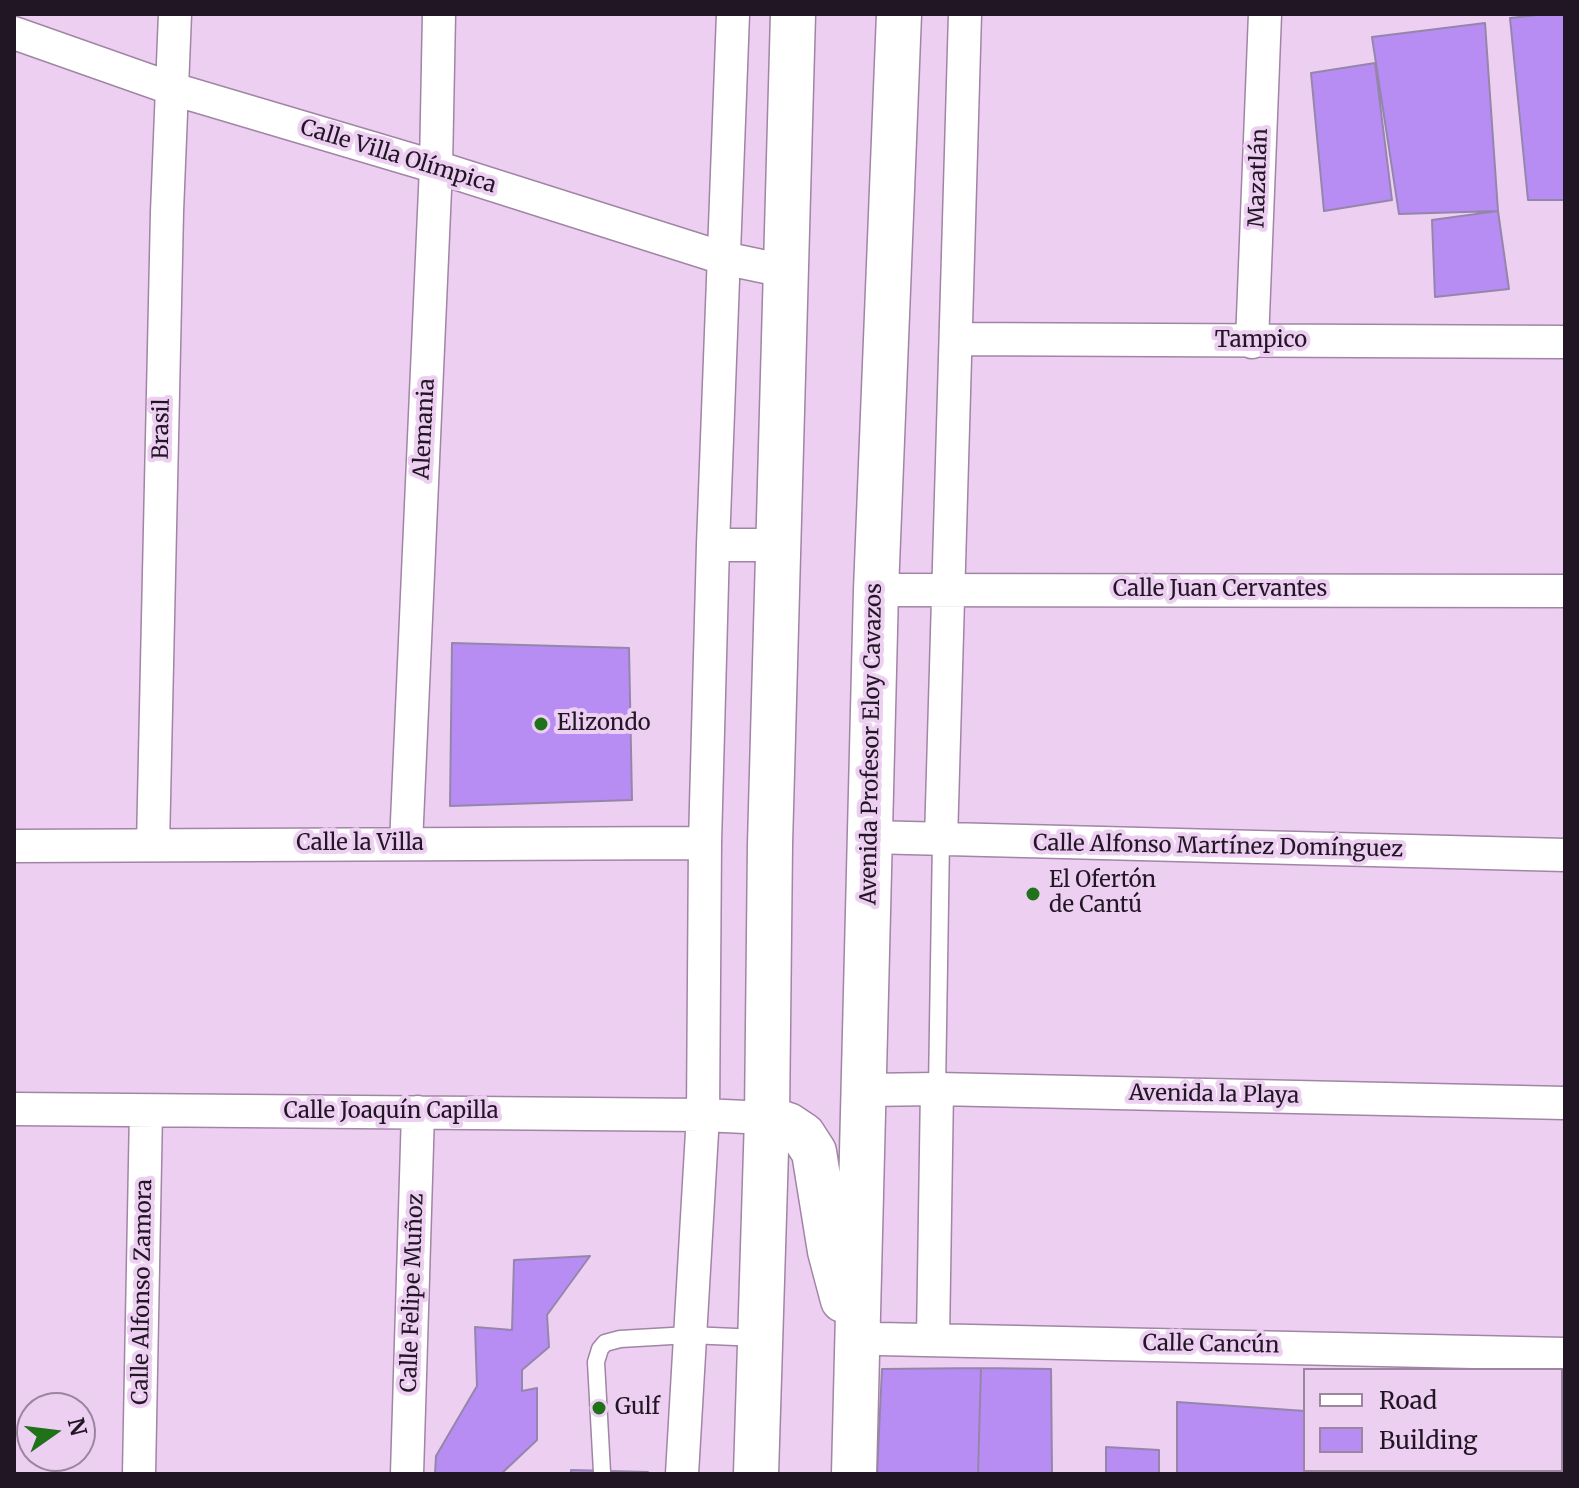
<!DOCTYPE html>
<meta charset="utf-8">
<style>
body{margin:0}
#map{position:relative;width:1579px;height:1488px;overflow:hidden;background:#edcff1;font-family:Merriweather,serif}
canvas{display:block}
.frame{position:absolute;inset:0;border:16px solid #211623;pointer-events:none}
.legend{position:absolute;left:1303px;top:1368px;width:260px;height:104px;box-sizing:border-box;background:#edcff1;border:2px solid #9b859f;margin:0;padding:10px 14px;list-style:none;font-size:24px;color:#211623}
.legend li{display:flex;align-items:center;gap:16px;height:40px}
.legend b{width:40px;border:2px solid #9b859f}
.north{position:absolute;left:16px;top:1392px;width:80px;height:80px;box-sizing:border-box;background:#edcff1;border:2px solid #9b859f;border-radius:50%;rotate:76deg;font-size:22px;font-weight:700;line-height:32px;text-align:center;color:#211623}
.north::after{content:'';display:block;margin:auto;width:28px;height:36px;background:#20721a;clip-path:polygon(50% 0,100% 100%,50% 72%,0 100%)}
</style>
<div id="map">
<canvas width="1579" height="1488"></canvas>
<div class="frame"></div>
<ul class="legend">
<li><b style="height:10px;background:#fff"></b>Road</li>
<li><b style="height:22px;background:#b88df3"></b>Building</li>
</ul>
<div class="north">N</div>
</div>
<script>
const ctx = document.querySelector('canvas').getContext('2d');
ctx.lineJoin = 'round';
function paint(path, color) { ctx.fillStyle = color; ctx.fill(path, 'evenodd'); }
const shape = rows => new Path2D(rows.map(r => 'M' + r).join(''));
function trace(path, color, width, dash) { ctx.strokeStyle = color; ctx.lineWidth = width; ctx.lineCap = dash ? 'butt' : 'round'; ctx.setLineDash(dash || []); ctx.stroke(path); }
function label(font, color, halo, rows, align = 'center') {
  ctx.font = font + ' Merriweather,serif'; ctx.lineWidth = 8; ctx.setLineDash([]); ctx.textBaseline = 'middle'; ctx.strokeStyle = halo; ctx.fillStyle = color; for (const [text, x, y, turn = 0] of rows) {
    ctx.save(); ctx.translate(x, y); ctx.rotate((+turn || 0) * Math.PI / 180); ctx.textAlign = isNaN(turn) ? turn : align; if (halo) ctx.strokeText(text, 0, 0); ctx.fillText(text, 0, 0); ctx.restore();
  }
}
const building = shape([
 [1547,14,1565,14,1565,200,1528,200,1510,18,1547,14],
 [1485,23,1498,211,1399,214,1372,37,1485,23],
 [1375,63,1392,200,1324,211,1311,73,1375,63],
 [1498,211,1509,289,1435,297,1432,220,1498,211],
 [452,643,629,648,632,800,450,806,452,643],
 [590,1256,547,1315,549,1347,522,1370,522,1391,537,1388,537,1440,501,1474,435,1474,436,1456,477,1386,475,1327,512,1330,514,1260,590,1256],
 [981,1368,1051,1369,1052,1474,978,1474,981,1368],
 [981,1368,978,1474,877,1474,882,1369,981,1368],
 [1177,1402,1305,1411,1305,1470,1327,1470,1327,1474,1177,1474,1177,1402],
 [1106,1447,1159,1450,1159,1474,1106,1474,1106,1447],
 [571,1470,648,1472,648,1474,571,1474,571,1470],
 [1327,1470,1387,1470,1387,1474,1327,1474,1327,1470]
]);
paint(building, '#b88df3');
trace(building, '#9486ab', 2);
const service = shape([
 [937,1089,941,840],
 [602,1472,596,1362,600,1349,605,1343,620,1339,689,1335,759,1338]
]);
const minor = shape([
 [14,33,173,89,436,167,723,258,785,271],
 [956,339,1565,342],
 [1252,342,1265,14],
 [713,545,778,545],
 [876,590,1565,591],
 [870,837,1565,855],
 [941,840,965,14],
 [406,844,436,167,439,14],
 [153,845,167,212,175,14],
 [14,846,705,843],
 [863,1090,937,1089,1565,1103],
 [14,1109,703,1115,767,1118],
 [858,1336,879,1339,1565,1354],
 [933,1339,937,1089],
 [139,1474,146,1111],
 [407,1474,418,1112],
 [682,1474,703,1115,705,843,713,545,733,14],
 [1430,1474,1430,1470]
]);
const secondary = shape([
 [767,1118,788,1125,803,1135,814,1152,830,1251,843,1300],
 [756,1474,767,1118,770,844,793,14],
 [854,1474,876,590,899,14]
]);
trace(service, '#a185a5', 19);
trace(minor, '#a185a5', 35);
trace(secondary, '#a185a5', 47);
trace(service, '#fff', 16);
trace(minor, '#fff', 32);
trace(secondary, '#fff', 44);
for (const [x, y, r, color] of [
 [541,724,8,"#20721a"],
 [1033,894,8,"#20721a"],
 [599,1408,8,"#20721a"]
]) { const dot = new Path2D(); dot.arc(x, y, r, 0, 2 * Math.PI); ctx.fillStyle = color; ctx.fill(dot); trace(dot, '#edcff1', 3); }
label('22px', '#211623', '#edcff1', [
 ["Calle Villa Olímpica",398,157,17],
 ["Mazatlán",1259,178,-88],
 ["Tampico",1261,341],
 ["Brasil",162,429,-89],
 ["Alemania",425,429,-87],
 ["Calle Juan Cervantes",1220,590],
 ["Avenida Profesor Eloy Cavazos",872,744,-89],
 ["Calle la Villa",360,844],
 ["Calle Alfonso Martínez Domínguez",1218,847,1],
 ["Avenida la Playa",1214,1095,1],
 ["Calle Joaquín Capilla",391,1112],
 ["Calle Alfonso Zamora",143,1292,-89],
 ["Calle Felipe Muñoz",413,1293,-88],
 ["Calle Cancún",1211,1345,1]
]);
label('22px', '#211623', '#edcff1', [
 ["Elizondo",557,724],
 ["El Ofertón",1049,881],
 ["de Cantú",1049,906],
 ["Gulf",615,1408]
], 'left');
</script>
